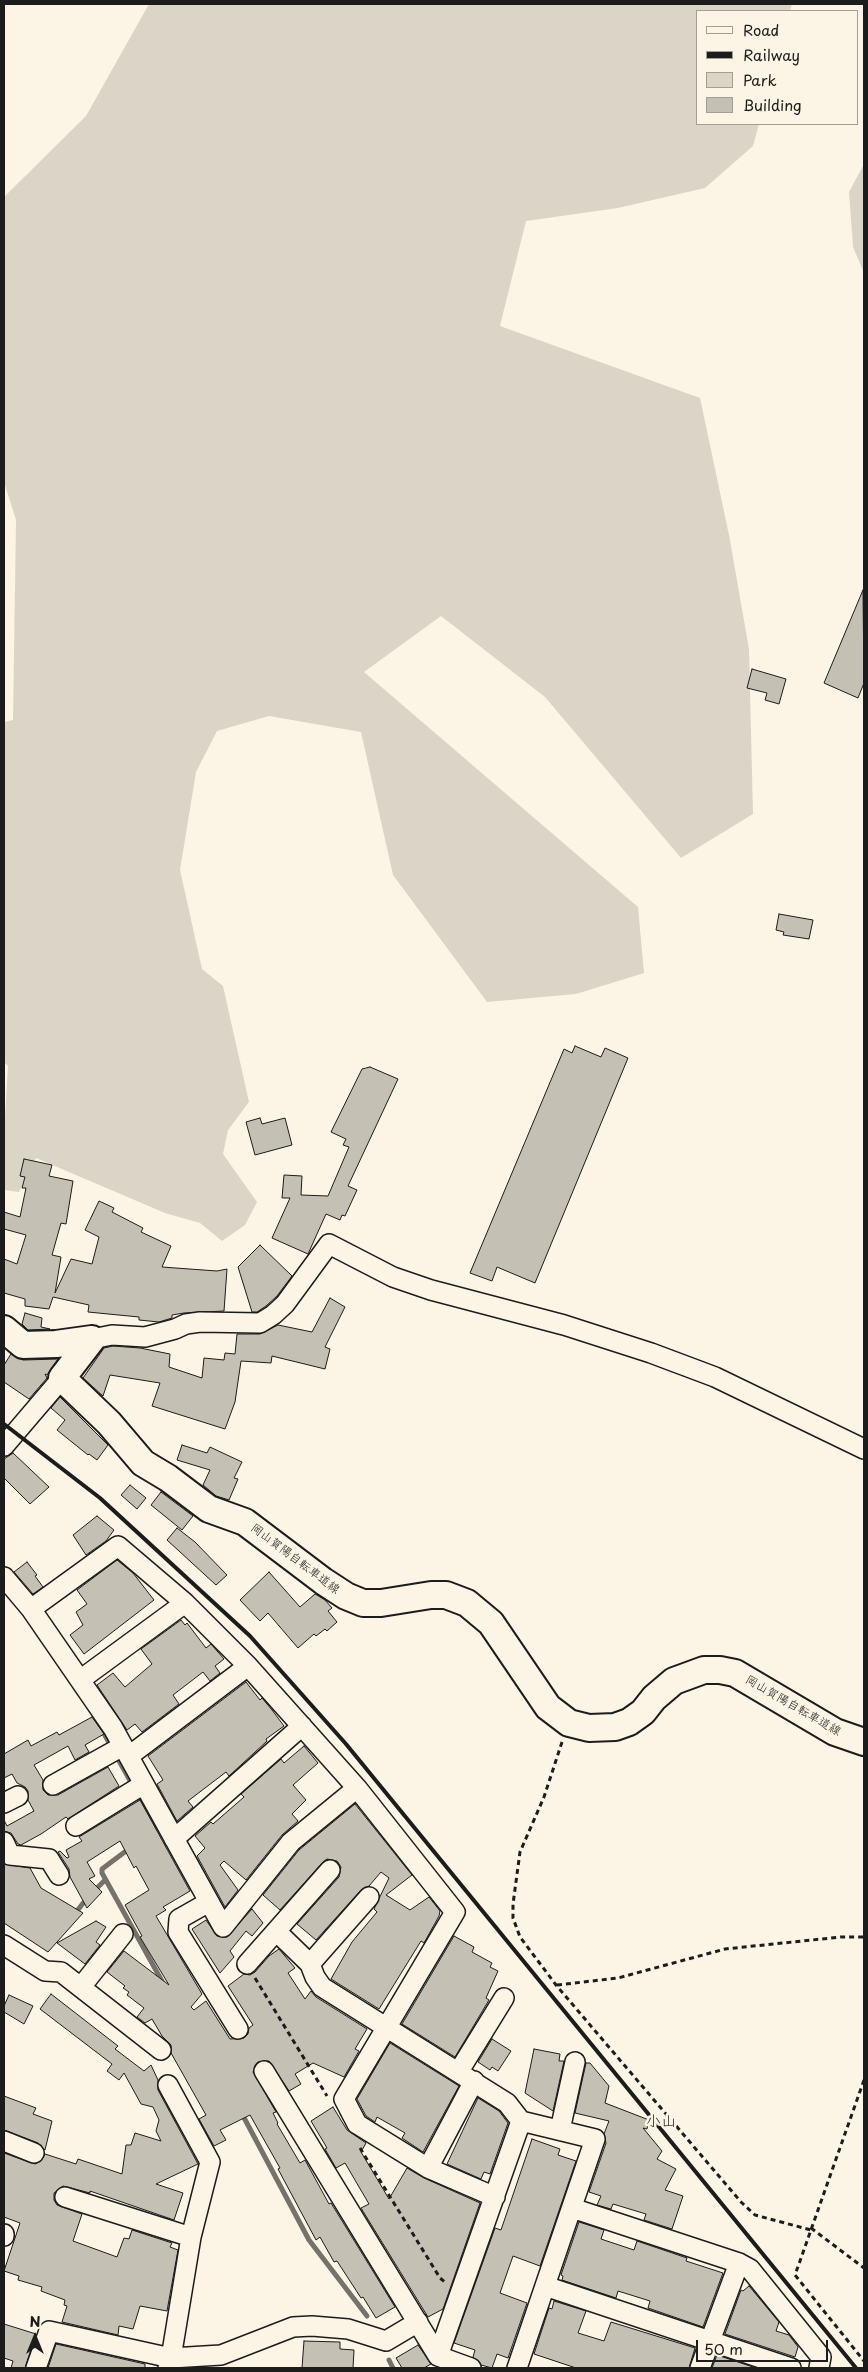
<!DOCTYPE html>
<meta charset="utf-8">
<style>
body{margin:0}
#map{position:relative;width:868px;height:2372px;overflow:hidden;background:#fcf5e5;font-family:"Playpen Sans",sans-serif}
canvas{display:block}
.frame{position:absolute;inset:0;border:5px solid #1c1c1c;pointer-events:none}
.legend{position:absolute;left:696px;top:10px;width:162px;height:115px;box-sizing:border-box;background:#fcf5e5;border:1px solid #a29e95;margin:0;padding:6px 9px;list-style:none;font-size:15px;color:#1c1c1c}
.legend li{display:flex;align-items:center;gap:10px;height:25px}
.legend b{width:25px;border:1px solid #a29e95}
.north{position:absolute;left:10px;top:2312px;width:50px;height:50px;-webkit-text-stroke:4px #fcf5e5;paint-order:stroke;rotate:0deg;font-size:14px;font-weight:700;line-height:20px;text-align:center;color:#1c1c1c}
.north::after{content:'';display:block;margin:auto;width:18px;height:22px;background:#1c1c1c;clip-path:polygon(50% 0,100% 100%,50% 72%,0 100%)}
.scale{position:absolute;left:696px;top:2340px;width:132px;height:22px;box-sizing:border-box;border:2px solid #1c1c1c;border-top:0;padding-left:6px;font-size:15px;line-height:18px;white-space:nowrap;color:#1c1c1c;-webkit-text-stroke:4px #fcf5e5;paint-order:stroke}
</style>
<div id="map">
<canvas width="868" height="2372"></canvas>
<div class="frame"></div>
<ul class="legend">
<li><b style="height:6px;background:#fcf5e5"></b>Road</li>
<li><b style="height:6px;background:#1c1c1c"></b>Railway</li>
<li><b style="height:14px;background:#dbd5c8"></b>Park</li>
<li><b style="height:14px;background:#c4c0b3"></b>Building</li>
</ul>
<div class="north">N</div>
<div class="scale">50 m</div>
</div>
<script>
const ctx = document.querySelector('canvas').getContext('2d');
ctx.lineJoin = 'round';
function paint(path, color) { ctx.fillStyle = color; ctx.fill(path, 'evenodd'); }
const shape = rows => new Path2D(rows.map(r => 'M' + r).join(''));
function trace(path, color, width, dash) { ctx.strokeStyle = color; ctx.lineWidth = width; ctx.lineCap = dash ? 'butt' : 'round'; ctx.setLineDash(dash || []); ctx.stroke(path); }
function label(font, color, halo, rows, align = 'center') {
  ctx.font = font + ' "Playpen Sans","Klee One",sans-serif'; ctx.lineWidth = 5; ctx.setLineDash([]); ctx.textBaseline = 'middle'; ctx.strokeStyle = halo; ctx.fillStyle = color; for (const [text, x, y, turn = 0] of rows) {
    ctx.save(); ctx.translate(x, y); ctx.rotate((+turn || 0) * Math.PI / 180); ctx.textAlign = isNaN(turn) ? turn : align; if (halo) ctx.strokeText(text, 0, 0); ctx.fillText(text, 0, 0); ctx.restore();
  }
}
paint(shape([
 [149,4,792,4,790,11,697,11,697,124,759,124,753,146,705,188,618,208,526,221,500,326,700,398,729,535,749,649,753,814,681,858,545,697,441,616,364,672,638,907,644,973,576,994,487,1002,393,875,361,732,269,716,217,731,196,772,180,870,202,969,223,986,249,1102,228,1130,223,1154,257,1202,245,1225,222,1241,200,1223,165,1213,36,1158,19,1192,4,1190,4,1134,8,1066,4,1062,4,722,13,720,16,520,4,482,4,197,86,116],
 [864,164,864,273,853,247,849,192]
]), '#dbd5c8');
trace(shape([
 [97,1721,133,1786],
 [137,1793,156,1828,150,1832],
 [130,1848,102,1869,102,1873,163,1983],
 [93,1892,105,1880],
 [74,1915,87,1898],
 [241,2112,309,2240,367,2316],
 [389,2360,393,2368]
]), '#75726c', 5);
const building = shape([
 [863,590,864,683,858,698,824,683,863,590],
 [752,669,786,679,779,704,765,700,767,693,747,688,752,669],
 [779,914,813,920,809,939,783,935,784,932,776,930,779,914],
 [575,1046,601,1057,605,1048,628,1058,535,1283,497,1267,492,1281,470,1273,564,1049,572,1053,575,1046],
 [370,1067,398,1079,348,1186,357,1190,345,1216,342,1215,340,1220,326,1214,308,1254,272,1238,290,1198,282,1198,284,1175,302,1176,301,1195,328,1196,349,1147,343,1145,346,1139,331,1132,362,1069,370,1067],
 [260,1118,262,1124,285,1118,292,1145,255,1155,246,1122,260,1118],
 [24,1159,52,1165,49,1176,73,1181,66,1224,61,1223,52,1255,61,1257,55,1293,71,1259,92,1264,99,1237,85,1230,99,1201,114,1208,112,1212,143,1228,141,1232,171,1246,162,1267,217,1271,227,1269,224,1311,184,1313,172,1315,172,1318,159,1322,139,1320,139,1317,88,1312,89,1305,53,1297,49,1309,25,1306,25,1299,4,1293,4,1259,17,1264,26,1235,4,1229,4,1212,20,1217,26,1188,22,1188,25,1177,20,1176,24,1159],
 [260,1245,292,1276,277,1296,266,1306,257,1312,252,1312,238,1267,260,1245],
 [330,1298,345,1307,325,1347,330,1349,325,1369,272,1356,271,1363,241,1361,235,1402,225,1429,152,1406,160,1383,110,1375,103,1396,83,1378,104,1348,113,1346,140,1348,170,1354,169,1367,202,1378,204,1358,224,1360,225,1353,235,1354,237,1334,260,1334,278,1325,312,1332,330,1298],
 [25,1313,42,1318,41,1327,50,1329,28,1330,22,1324,25,1313],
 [11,1354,23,1360,58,1359,47,1375,45,1374,47,1378,29,1399,4,1382,4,1365,11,1354],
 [60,1397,108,1445,97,1460,89,1454,88,1455,57,1430,65,1420,51,1408,60,1397],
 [182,1445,207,1453,210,1447,242,1462,234,1478,238,1479,229,1500,216,1496,203,1485,210,1470,177,1460,182,1445],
 [13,1453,49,1487,30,1504,4,1478,4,1459,13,1453],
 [130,1485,146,1498,137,1509,121,1495,130,1485],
 [161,1492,193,1516,182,1530,151,1505,161,1492],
 [97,1516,114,1530,106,1541,86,1555,73,1535,97,1516],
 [177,1528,195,1542,227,1575,216,1585,167,1540,177,1528],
 [117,1560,133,1573,154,1600,84,1654,70,1635,83,1625,76,1612,87,1604,77,1590,117,1560],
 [27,1562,37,1575,35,1576,43,1587,33,1594,14,1572,27,1562],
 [269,1572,300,1607,315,1594,325,1600,332,1608,328,1611,337,1622,327,1631,325,1629,316,1636,314,1634,298,1648,268,1613,260,1621,240,1600,269,1572],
 [181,1620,185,1625,187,1623,206,1648,211,1644,224,1659,215,1666,220,1673,210,1681,203,1672,173,1695,179,1704,142,1732,135,1724,127,1730,97,1685,113,1673,125,1687,152,1664,141,1649,181,1620],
 [246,1682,260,1700,262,1698,272,1710,284,1726,266,1739,267,1741,229,1776,226,1772,188,1801,193,1807,177,1821,157,1784,163,1780,148,1756,246,1682],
 [92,1717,104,1734,85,1745,89,1752,75,1760,68,1746,34,1765,43,1780,43,1790,48,1795,58,1795,108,1767,119,1786,68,1819,66,1817,41,1834,21,1845,18,1844,11,1833,4,1831,4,1820,7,1826,34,1811,28,1800,28,1791,25,1787,17,1783,12,1774,4,1778,4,1754,28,1740,31,1746,57,1732,59,1735,92,1717],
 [304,1746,318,1763,293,1785,306,1800,292,1814,298,1821,282,1835,246,1880,224,1861,220,1865,238,1890,225,1907,197,1856,205,1848,195,1836,211,1822,213,1824,244,1797,241,1794,281,1759,284,1763,304,1746],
 [140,1800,190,1891,163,1907,166,1910,156,1916,202,1994,191,2007,194,2010,206,2001,230,2039,244,2038,248,2034,249,2028,253,2025,228,1986,244,1974,250,1975,255,1972,269,1956,279,1949,295,1968,288,1973,305,1999,311,1991,316,1997,367,2029,355,2049,359,2051,344,2077,313,2063,295,2074,301,2084,289,2091,269,2061,258,2062,253,2072,276,2112,273,2113,278,2123,277,2124,300,2163,305,2160,329,2204,331,2203,395,2307,376,2318,363,2297,361,2298,337,2261,334,2262,320,2237,316,2240,278,2169,280,2168,250,2115,220,2130,226,2140,214,2146,199,2119,206,2115,171,2053,171,2045,162,2036,152,2019,145,2023,137,2017,144,2008,127,1995,129,1992,123,1988,125,1986,107,1972,124,1951,169,1985,140,1937,142,1936,125,1905,149,1890,136,1866,134,1868,120,1841,87,1862,95,1876,89,1879,102,1892,87,1908,70,1877,69,1869,58,1852,60,1851,67,1858,69,1857,66,1850,82,1841,79,1837,140,1800],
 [355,1804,412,1875,386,1895,410,1910,429,1897,440,1911,439,1916,424,1943,421,1941,379,2009,331,1979,352,1942,377,1912,374,1909,389,1878,381,1872,369,1886,361,1890,316,1940,297,1924,339,1877,341,1867,337,1861,327,1859,322,1863,280,1910,263,1895,299,1850,355,1804],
 [4,1864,30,1868,41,1888,83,1913,48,1952,4,1923,4,1864],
 [252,1909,263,1923,252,1936,246,1931,230,1951,234,1957,220,1973,192,1929,206,1920,217,1936,227,1937,252,1909],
 [96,1921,106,1927,96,1942,100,1945,85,1964,57,1943,96,1921],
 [454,1936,474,1947,472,1952,492,1963,490,1967,498,1971,486,1998,489,2000,455,2057,402,2024,454,1936],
 [51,1994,118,2046,115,2049,144,2071,151,2065,158,2080,158,2090,198,2164,156,2184,183,2193,174,2220,90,2191,90,2193,63,2186,54,2193,54,2200,57,2205,82,2214,73,2241,117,2257,124,2238,129,2239,132,2230,172,2243,170,2247,178,2250,167,2311,140,2306,133,2329,119,2326,118,2335,62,2322,67,2306,64,2305,65,2300,41,2291,42,2287,18,2280,19,2276,4,2271,20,2223,4,2217,4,2153,35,2164,41,2161,45,2154,76,2164,78,2159,122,2174,126,2145,131,2145,135,2133,161,2141,156,2131,159,2120,153,2107,141,2104,124,2073,119,2080,107,2071,112,2064,40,2009,51,1994],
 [9,1995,33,2006,24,2024,4,2012,4,2006,9,1995],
 [492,2039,511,2051,498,2071,492,2067,490,2070,478,2062,492,2039],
 [390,2043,459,2086,423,2152,402,2138,405,2133,377,2117,375,2122,366,2116,357,2099,390,2043],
 [534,2049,560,2054,559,2061,564,2061,553,2111,525,2093,534,2049],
 [586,2063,590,2063,609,2086,605,2103,649,2120,647,2129,643,2128,662,2151,657,2159,676,2169,665,2190,683,2196,672,2229,644,2220,646,2214,613,2204,611,2209,597,2205,601,2196,589,2192,606,2143,604,2134,609,2121,575,2113,586,2063],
 [4,2096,36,2108,33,2114,52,2121,45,2150,38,2143,4,2130,4,2096],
 [478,2098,499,2111,508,2123,490,2174,484,2172,481,2179,447,2164,478,2098],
 [333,2107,347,2130,366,2143,361,2152,389,2199,407,2168,424,2178,480,2203,443,2309,428,2317,361,2208,369,2204,345,2163,336,2168,325,2149,327,2148,311,2121,333,2107],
 [532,2139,560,2149,558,2155,576,2161,540,2266,513,2256,500,2293,527,2303,508,2358,497,2354,492,2368,481,2365,473,2357,475,2350,454,2343,495,2228,501,2230,532,2139],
 [579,2222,604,2230,601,2239,634,2250,637,2241,687,2258,686,2261,723,2273,703,2327,648,2308,650,2301,618,2291,616,2298,562,2280,563,2276,561,2275,579,2222],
 [749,2286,779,2322,776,2331,789,2335,798,2347,795,2357,725,2334,741,2290,743,2291,749,2286],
 [554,2301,586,2311,578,2333,604,2341,611,2322,695,2348,689,2368,576,2368,534,2354,549,2308,552,2309,554,2301],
 [4,2324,36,2334,25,2368,11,2368,13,2361,4,2358,4,2324],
 [304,2341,340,2342,340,2349,354,2350,353,2368,302,2368,304,2341],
 [56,2344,145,2364,145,2368,48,2368,56,2344],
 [418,2345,431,2364,424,2368,402,2368,396,2358,418,2345],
 [717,2355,756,2368,712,2368,717,2355]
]);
paint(building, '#c4c0b3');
trace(building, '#1c1c1c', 1);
const street = shape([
 [92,1339,112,1335,145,1337,175,1329,186,1324,200,1322,260,1323,273,1315,285,1304,329,1244,393,1277,431,1290,564,1325,651,1353,715,1377,864,1449],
 [4,1446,62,1378],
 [4,1577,31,1609,113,1728,223,1927,291,1842,357,1788],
 [31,1609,118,1546,185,1603,248,1666,357,1788,455,1912,344,2099,357,2124,428,2168,495,2197],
 [80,1680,185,1603],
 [129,1756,248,1666],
 [53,1785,123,1746],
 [4,1803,18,1796],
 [76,1826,144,1784],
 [174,1839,302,1726],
 [4,1842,10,1855,49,1859,59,1875],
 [209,1902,179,1919,178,1932,238,2029],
 [277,1932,310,1964,315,1977,322,1987,507,2103,521,2121],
 [4,1945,45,1971,61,1972,161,2050],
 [247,1964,330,1870],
 [310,1964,369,1897],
 [81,1987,123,1934],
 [264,2071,438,2356,521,2121,595,2139,517,2368],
 [459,2071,504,1998],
 [560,2130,575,2062],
 [4,2141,34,2153],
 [428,2168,474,2081],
 [65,2197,191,2237],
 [572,2208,739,2263,750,2269,821,2357,819,2368],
 [4,2234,4,2236],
 [545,2286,791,2368],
 [438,2356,471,2368],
 [36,2368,49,2331,171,2358,191,2237,210,2162,168,2085],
 [168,2368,171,2358,221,2355,293,2327,312,2326,348,2329,386,2341,418,2322],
 [700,2368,739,2263]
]);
const secondary = shape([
 [4,1329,23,1345,56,1344,92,1339],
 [92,1339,62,1378,109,1423,143,1463,168,1478,209,1509,245,1522,323,1581,346,1596,363,1603,381,1603,431,1595,446,1595,467,1603,491,1623,548,1707,569,1723,589,1728,615,1727,629,1722,643,1712,654,1698,674,1681,704,1670,720,1670,735,1673,835,1732,864,1742]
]);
trace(street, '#1c1c1c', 22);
trace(secondary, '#1c1c1c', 30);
trace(shape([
 [562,1742,544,1797,520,1852,513,1904,513,1918,520,1937,556,1985,741,2202,755,2215,811,2230],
 [255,1978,327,2096],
 [557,1985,618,1978,725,1949,841,1937,864,1937],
 [864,2080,795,2275,864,2361],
 [360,2148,440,2278,446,2283],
 [811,2228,864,2268]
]), '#1c1c1c', 3, [5, 4]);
trace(street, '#fcf5e5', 19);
trace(secondary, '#fcf5e5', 26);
trace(shape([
 [4,1424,100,1498,250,1636,346,1744,856,2368]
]), '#1c1c1c', 4);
label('12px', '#1c1c1c', '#fcf5e5', [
 ["岡山賀陽自転車道線",295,1559,37],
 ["岡山賀陽自転車道線",793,1706,30]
]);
label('15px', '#1c1c1c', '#fcf5e5', [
 ["小山",661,2122]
]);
</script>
